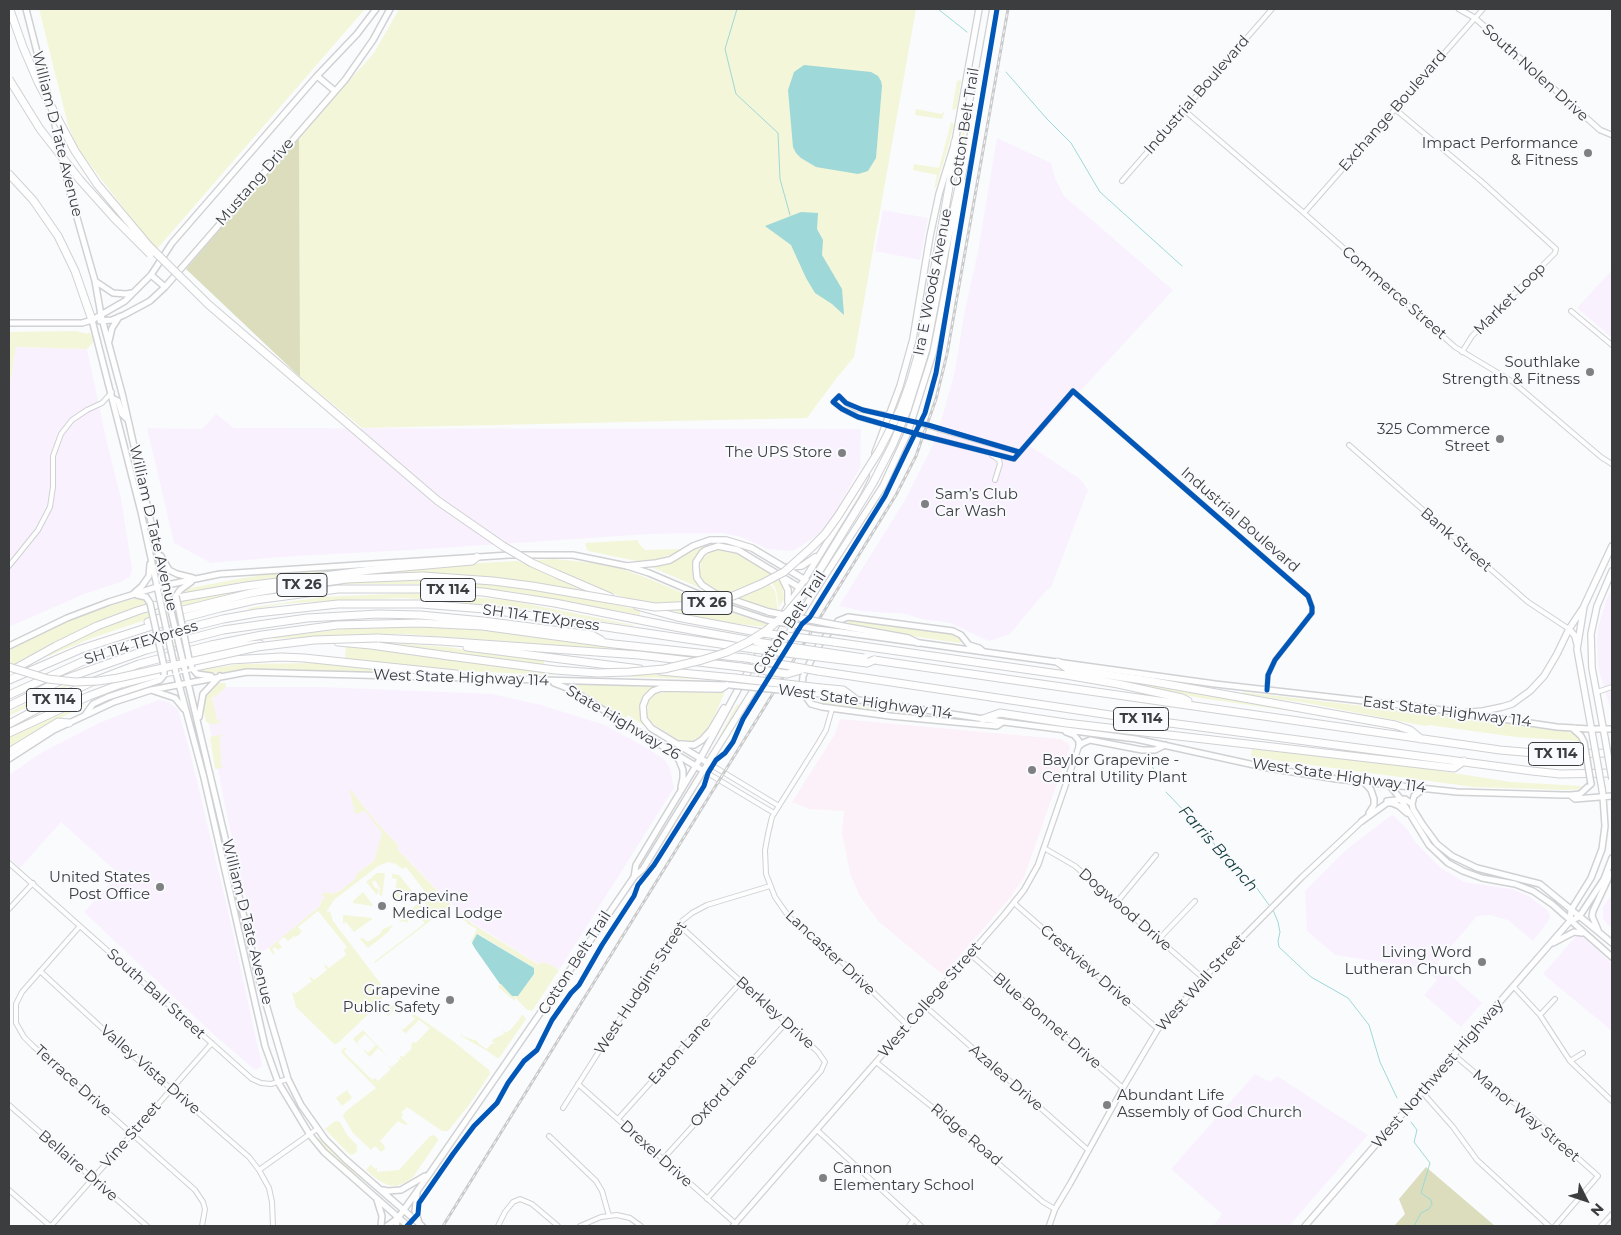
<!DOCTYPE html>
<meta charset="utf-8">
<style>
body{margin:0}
#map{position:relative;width:1621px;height:1235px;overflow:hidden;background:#fafbfd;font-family:Montserrat,sans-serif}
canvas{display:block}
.frame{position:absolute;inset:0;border:10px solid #3c3d3e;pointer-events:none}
.north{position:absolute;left:1561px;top:1175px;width:50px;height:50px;-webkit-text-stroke:4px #f9fafe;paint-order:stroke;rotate:131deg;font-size:14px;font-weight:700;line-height:20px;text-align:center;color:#3c3d3e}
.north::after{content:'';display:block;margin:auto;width:18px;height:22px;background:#3c3d3e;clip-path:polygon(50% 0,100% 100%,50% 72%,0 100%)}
</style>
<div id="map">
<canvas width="1621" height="1235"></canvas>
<div class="frame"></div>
<div class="north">N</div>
</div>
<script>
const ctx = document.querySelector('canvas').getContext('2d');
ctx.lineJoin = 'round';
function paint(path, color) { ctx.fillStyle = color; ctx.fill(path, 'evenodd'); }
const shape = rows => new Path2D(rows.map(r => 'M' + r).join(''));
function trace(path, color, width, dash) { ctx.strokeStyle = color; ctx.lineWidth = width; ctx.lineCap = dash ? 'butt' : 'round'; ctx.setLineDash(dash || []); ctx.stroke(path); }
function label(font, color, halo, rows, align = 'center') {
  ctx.font = font + ' Montserrat,sans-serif'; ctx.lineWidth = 4; ctx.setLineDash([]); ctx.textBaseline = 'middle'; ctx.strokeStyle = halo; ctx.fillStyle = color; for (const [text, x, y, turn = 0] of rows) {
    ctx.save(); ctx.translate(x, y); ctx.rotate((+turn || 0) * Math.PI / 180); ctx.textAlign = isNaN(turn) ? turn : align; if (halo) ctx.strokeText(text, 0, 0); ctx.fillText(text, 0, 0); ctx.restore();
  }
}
paint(shape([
 [997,138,1051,163,1055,178,1064,196,1173,290,1030,446,1080,479,1088,490,1051,587,1044,593,1010,634,989,641,950,623,922,619,906,614,862,611,839,606,904,502,932,447,942,418,955,371,964,315,978,251],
 [883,210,928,218,920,260,875,251],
 [1612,270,1612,338,1577,308],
 [16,347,87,349,107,443,121,498,132,568,130,577,121,582,84,594,9,627,9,391],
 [216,414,234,428,861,429,860,468,833,517,820,533,806,543,792,551,768,549,741,537,722,533,649,534,411,550,295,556,211,563,174,543,147,428,202,429],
 [1612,589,1612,714,1598,667,1597,641,1598,627,1607,598],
 [220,687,322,687,492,694,541,705,605,725,647,748,665,760,670,769,674,788,559,970,551,965,542,962,540,965,466,919,397,849,399,846,375,821,351,790,383,833,374,861,355,875,357,878,340,891,323,896,325,898,321,901,320,906,269,948,263,951,258,950,228,820,206,710],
 [158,700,169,702,178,710,190,752,228,911,262,1066,255,1070,213,1034,84,912,119,874,61,822,20,868,9,858,9,775,41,753,99,723],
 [1393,815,1407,829,1416,843,1441,868,1464,882,1512,889,1529,896,1547,910,1550,916,1549,920,1533,941,1508,920,1490,915,1477,916,1437,963,1482,1003,1461,1027,1424,995,1437,980,1423,968,1335,955,1307,931,1305,891,1346,850,1386,819],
 [1612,894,1612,929,1603,919,1603,907],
 [1577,935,1582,936,1612,964,1612,1031,1543,974],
 [1255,1074,1270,1082,1277,1076,1368,1135,1289,1226,1213,1226,1222,1214,1171,1169]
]), '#f9f2fe');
paint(shape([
 [840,719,1060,739,1068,743,1070,747,1024,877,1010,898,943,975,878,921,859,895,850,873,842,833,844,811,809,809,792,802,835,734]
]), '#fdf1f9');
paint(shape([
 [39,9,365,9,157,249,152,245,78,149,68,125],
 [399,9,916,9,854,357,835,380,807,418,362,428,300,377,299,137,374,53],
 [961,80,957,108,954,110,952,109,957,81],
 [968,103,971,103,954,186,953,185,954,171],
 [916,109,942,114,945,110,942,119,915,115],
 [951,122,954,124,949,144,936,187,934,189,937,175,913,170,914,164,939,168],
 [76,331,87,334,89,332,95,340,87,349,16,347,9,391,9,332],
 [638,540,639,544,645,550,679,549,679,551,661,559,641,562,589,551,587,550,585,543],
 [705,545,695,556,693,561,694,575,698,585,698,587,651,567,652,565,668,562,680,558,690,551],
 [713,550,728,550,734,552,772,575,728,593,725,596,706,584,700,575,701,560],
 [554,559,593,563,619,568,647,578,699,600,652,604,637,601,601,590,536,560],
 [518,561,586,592,506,579,446,573,370,574,371,572,461,564],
 [344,568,344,570,236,583,182,595,185,590,190,588,238,579,288,571],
 [420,579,497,584,582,598,640,610,640,615,514,592,440,584,350,584,283,590,350,582],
 [778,579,785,589,783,590,784,599,779,607,776,589,772,583],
 [281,584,182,608,181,607,181,601,188,599,236,590],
 [770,584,775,591,778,612,753,604,752,602,750,604,736,598],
 [413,593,508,600,633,625,633,626,503,606,405,598,323,601,282,604,249,610,249,608,322,597],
 [132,599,142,599,147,603,85,628,9,668,9,648,76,617],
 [712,605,735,614,767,624,765,627,731,623,690,616,671,610],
 [149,610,151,618,92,638,46,657,45,655,89,634],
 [854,620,950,633,957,636,962,641,959,643,891,633,881,629,848,624,848,621],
 [412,626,491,631,609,647,609,649,404,634,363,634,272,639,276,637,346,629],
 [375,642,447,647,544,661,544,665],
 [346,645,553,673,554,675,439,670,384,664,345,658],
 [319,663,394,670,394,672,266,670,218,673,200,672,200,670,240,664],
 [664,673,698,677,697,679,630,677,632,675],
 [1120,678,1327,716,1200,698,1119,681],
 [220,683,225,683,226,687,216,696,212,698,217,719,214,721,222,719,219,723,211,725,211,723,206,722,204,712,204,701,206,693,213,686],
 [574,684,654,687,654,688,647,694,644,724,643,725,628,715,626,718,573,686],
 [65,685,70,685,9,716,9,712],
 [678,690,704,691,705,693,725,692,709,728,698,738,695,738,694,742,680,741,664,731,649,721,647,715,648,702,655,694],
 [1243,692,1560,729,1575,734,1580,741,1516,737,1429,725,1425,726,1307,703,1243,694],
 [820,700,914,713,914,716,825,704,820,702],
 [84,704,84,705,9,748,9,737],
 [737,704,740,706,720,739,718,739],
 [224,734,220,737,221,766,225,767,215,769,210,737],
 [1252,748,1389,763,1511,782,1581,786,1580,789,1569,790,1474,787,1251,757],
 [351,790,375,821,399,846,397,849,451,905,375,963,374,962,425,923,422,920,427,910,424,897,427,894,406,867,402,869,396,864,388,862,378,866,334,900,327,911,328,913,330,911,333,921,380,983,383,989,382,999,379,1004,338,1043,334,1044,296,1007,292,992,295,994,312,981,309,978,311,977,314,980,327,970,324,966,326,965,329,968,346,955,344,950,347,947,318,911,298,927,300,930,302,930,300,934,296,937,294,936,288,941,284,937,278,942,282,947,278,950,275,947,272,949,275,952,273,955,269,948,320,906,321,901,325,898,321,894,330,892,331,894,340,891,356,878,355,875,374,861,382,833,365,811,355,814,350,791],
 [377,873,385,873,382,897,379,894,380,889,375,880,372,882,375,888,379,889,377,895,366,882],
 [392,874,399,875,415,895,414,896,410,891,394,904,397,879,392,878],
 [363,892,373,905,372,906,353,903,353,901],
 [416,896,422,906,420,915,416,912,407,919,409,923,402,921,398,923,401,920,400,917,401,915,407,913,418,903,415,897],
 [454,910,457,910,471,923,539,965,542,962,551,965,559,970,532,1011,526,1009,515,997,515,1001,498,987,501,983,512,996,518,996,534,974,534,968,480,935,479,934,472,943,471,941,477,929,468,924],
 [343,915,372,918,372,919,354,932,346,922,343,924],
 [393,925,387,933,368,948,360,939,363,938,368,942,380,934,383,929],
 [400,1005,408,1010,406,1012,402,1008,396,1014,393,1011,388,1016,383,1011,388,1006],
 [520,1012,526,1019,499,1058,497,1058,486,1050,461,1036,461,1035,462,1032,462,1036,477,1041,479,1044,487,1049,491,1044,495,1044,492,1042,493,1039,504,1034,503,1030,506,1033,511,1029,513,1030,511,1029,519,1020,520,1020,519,1019,522,1015],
 [414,1014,453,1041,489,1070,490,1074,469,1105,448,1131,442,1131,407,1107,401,1113,405,1116,403,1115,401,1118,408,1124,405,1125,398,1121,380,1141,384,1145,385,1149,381,1152,375,1146,371,1150,353,1133,343,1116,345,1112,376,1088,341,1052,344,1048,347,1048,344,1051,345,1053,372,1080,375,1078,378,1081,391,1069,388,1066,392,1067,399,1061,397,1058,400,1060,401,1058,399,1055,403,1057,412,1048,411,1046,413,1042,416,1043,430,1028,419,1020,406,1033,407,1035,401,1029,404,1029,415,1019,412,1016],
 [363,1030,388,1057,378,1048,370,1057,365,1052,363,1048,368,1053,376,1045,365,1034,357,1042,360,1047,353,1039],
 [347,1090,352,1098,342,1106,336,1098],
 [335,1121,340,1122,347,1135,357,1145,357,1151,354,1154,351,1155,348,1153,325,1129],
 [434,1135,438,1139,437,1142,413,1177,405,1183,396,1186,388,1185,378,1180,366,1170,373,1162,371,1165,375,1169,377,1167,377,1172,399,1170,430,1136],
 [317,1138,319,1138,338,1158,394,1205,335,1158,321,1145]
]), '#f3f6d8');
paint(shape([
 [299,137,300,377,186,269],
 [1426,1167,1495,1226,1394,1226,1405,1214,1399,1199]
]), '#dbddbd');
paint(shape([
 [804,65,871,72,878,76,881,81,882,86,876,158,868,171,858,174,816,167,801,158,796,153,793,147,788,90,794,72],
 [801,212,818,213,817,229,823,240,822,255,842,289,844,315,832,304,815,293,806,278,791,245,765,226],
 [477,934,534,968,534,974,518,996,512,996,501,984,500,984,474,947,472,943]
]), '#9ed8d8');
trace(shape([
 [737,9,725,49,736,94,778,133,780,179,790,215],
 [938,9,967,32],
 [1006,72,1047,119,1071,143,1100,192,1182,266],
 [1148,757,1160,783],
 [1166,792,1211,839,1220,853,1256,887,1269,905],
 [1273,910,1278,922,1280,932,1278,941,1279,947,1311,977,1348,998,1369,1025,1380,1062,1397,1098],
 [1411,1122,1417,1130,1414,1142,1430,1163,1421,1193,1431,1200,1432,1204,1429,1209,1421,1213,1414,1226]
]), '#9ed8d8', 1);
const minor = shape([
 [1395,109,1481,181,1556,249,1555,253,1472,336,1462,352],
 [1184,110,1304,213,1455,347,1513,382,1601,457,1612,464],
 [1122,181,1272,9],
 [1304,213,1483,9],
 [1571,311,1612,345],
 [897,417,857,409,846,403,839,396,833,402,842,409,858,417,924,436,1014,459,1073,391,1308,596,1312,607,1312,613,1275,660,1268,675,1267,690],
 [911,421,1019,452],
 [1349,445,1528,602,1569,629],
 [992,455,999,460,1000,464,995,480],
 [9,566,38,530,50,507,53,487,53,456,61,434,72,420,87,410,102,403,112,392],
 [1597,692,1612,687],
 [832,709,826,730,819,742,772,817,768,834,765,850,766,874,775,897,789,917,841,961,908,1026],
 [708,763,779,806],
 [704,771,774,813],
 [1044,848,1075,866,1203,978],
 [9,863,252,1079,261,1083,271,1084,288,1079],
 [1117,902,1156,855],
 [1014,903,1158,1029],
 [9,909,33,883],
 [679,925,818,1052,825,1062,821,1071,707,1199],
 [80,926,22,992,16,1004,16,1023,24,1037,33,1046,195,1190,203,1202,205,1209,202,1226],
 [1159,939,1195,901],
 [970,954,1123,1088],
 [40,971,115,1040,249,1157,259,1170,269,1188,272,1202,273,1226],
 [1514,987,1540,1015,1570,1061,1612,1101],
 [925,1006,1088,1150],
 [1540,1015,1555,999],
 [1454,1055,1492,1087,1523,1109,1598,1176,1555,1226],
 [1570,1061,1583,1053],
 [876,1062,936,1110,1043,1202,1055,1209],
 [578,1084,736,1224],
 [1422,1092,1453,1127,1477,1160,1549,1226],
 [9,1105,147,1226],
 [563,1108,682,921,692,913,707,905,770,886],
 [618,1119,741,982],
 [817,1130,921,1226],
 [549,1136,596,1181,602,1191,609,1216],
 [663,1159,786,1023],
 [259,1170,317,1129],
 [9,1190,50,1226],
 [51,1226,212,1043],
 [498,1226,505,1212,513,1202,520,1199,532,1204,558,1226],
 [580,1226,601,1217,617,1215,630,1218,641,1226],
 [909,1226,914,1219],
 [1601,1226,1612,1214]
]);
const tertiary = shape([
 [1459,9,1475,18,1600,130,1612,135],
 [733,1226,1004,915,1024,890,1038,865,1079,746],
 [1049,1226,1055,1209,1070,1184,1123,1088,1158,1029,1226,954,1302,877,1362,821]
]);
const secondary = shape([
 [26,9,48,95],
 [317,76,335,91],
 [52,111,70,193,95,281,101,315,123,397,168,598],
 [151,275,165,287],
 [95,281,113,293,126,294,132,293],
 [92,320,141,512,160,600],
 [100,321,112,320,124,315,150,301,165,287,345,80,373,40,390,9],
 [9,323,82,323,92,320,125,301,151,275,172,243,317,76,357,34,376,9],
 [109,341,112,328,119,317],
 [114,399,118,401,122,414,128,420],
 [140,492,144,507,149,510],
 [161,556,169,570,177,574,193,578],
 [133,594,142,586,149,576,150,564],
 [137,595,146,597,150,603],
 [176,596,180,590,191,582],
 [841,632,1215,684,1435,709,1557,727,1589,729,1612,729],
 [9,646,67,618,109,602,157,587,220,574,509,555,573,555,627,566,649,573,731,608,767,620],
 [984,652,979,648,969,645,961,635,953,631,848,617,838,621,819,645,803,676,802,688,804,694,811,704,822,707,890,716,997,726,1003,722],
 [192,668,197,674,211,676],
 [185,670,259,980,288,1079,301,1105,325,1139,345,1159,422,1226],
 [176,673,204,778,265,1046,278,1082,310,1135,324,1152,408,1226],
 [554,683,572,690,624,723,704,771],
 [154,691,175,698,184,709],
 [820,694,1004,722,1136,739,1268,768,1336,779,1457,792,1563,795,1570,795,1575,799,1612,796],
 [85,715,93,704,108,697,160,680,164,675],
 [199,717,203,694,220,676],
 [1572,728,1581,736,1584,742],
 [1066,732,1074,735,1079,741,1079,746,1083,743,1090,740,1142,750,1155,750,1165,745],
 [675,756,679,760,683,770,683,778,681,787],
 [9,759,54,730,114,702,151,690,247,672,727,685],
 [1363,781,1371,790,1374,799,1374,805,1369,813],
 [1389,785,1400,798,1429,845,1448,863,1463,871,1482,878,1515,884,1533,891,1552,904,1612,957],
 [1571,795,1580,794,1591,784],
 [1387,801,1405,799,1412,804],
 [1412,804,1413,809,1423,825,1437,844,1452,856,1477,868,1540,884,1612,943],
 [1412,804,1414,796,1423,789],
 [1362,821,1387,803,1392,803,1399,806,1407,813],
 [634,877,636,865,700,759],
 [1570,921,1571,910,1591,878,1602,849,1605,826,1603,797],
 [1598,930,1592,916,1593,911,1608,879,1609,873],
 [1553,943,1574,932,1582,933],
 [383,1190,388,1191,401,1190,425,1176],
 [417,1193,415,1211,419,1222],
 [377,1200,382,1216,381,1226],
 [387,1226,398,1218],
 [396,1226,398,1218,430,1173,634,877,643,869,708,763],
 [1305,1226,1570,921,1579,917,1604,879,1612,858]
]);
const primary = shape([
 [968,148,993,9],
 [875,453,900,386,913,339,930,236,939,194,955,142,979,9],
 [627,566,656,563,670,560,693,546,710,540,726,540,752,548,807,581],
 [788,567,802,566,815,557],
 [782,578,788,590,788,602],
 [769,612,716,594,702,585,697,578,696,568,696,562,702,553,706,550,718,546,738,550,802,589],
 [782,616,857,494,866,476],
 [842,626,908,638,918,643],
 [1569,629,1575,636,1577,644],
 [727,685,721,689,661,688,653,691,646,698,643,706,644,719,651,728,708,763,817,588,883,486,908,432,933,353,950,266,963,182],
 [1460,713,1483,711,1502,707,1512,704,1530,691,1544,676,1557,654,1569,629,1583,608],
 [1593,738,1577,649,1584,606,1612,546],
 [1605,738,1592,668,1591,634,1597,606,1612,571],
 [680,744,694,745,702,740,711,730,724,708],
 [700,759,742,682,777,624],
 [1602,789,1603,797]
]);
const motorway = shape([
 [9,174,33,200,58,236,75,271,92,320],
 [901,408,911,380,921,345,955,153,955,142],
 [907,410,926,349,944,255,968,146],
 [559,575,610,597],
 [637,606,677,617,762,633],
 [148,622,183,610,251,593,281,588,347,579,423,576],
 [377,638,440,641,639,655,741,667],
 [338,642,371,645,449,656],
 [834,642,1066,675,1118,684,1182,698,1188,701],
 [467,647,640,669],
 [192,654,228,647,260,644],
 [874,660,1500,750,1546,754,1612,753],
 [1058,662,1068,669,1149,681,1395,725,1410,730,1421,739],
 [660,671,735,678],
 [818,671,1117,716,1532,771,1560,774,1612,773],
 [9,672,56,646,97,626,137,611,183,597,246,586,371,570,472,561,477,557],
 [9,680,81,649,152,626,220,608,255,600,338,589,424,589,483,592,555,603,675,627,752,641],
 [821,688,843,690,854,698],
 [9,695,86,660,144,639,223,619,257,613,338,604,421,604,485,609,754,649],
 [9,706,62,680,146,650,223,630,307,618,378,614,420,615,483,621,592,635,601,640],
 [983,719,1000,713,1066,723,1454,768,1464,761],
 [9,724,62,696,92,682,139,664,211,645,262,635,337,625,419,623,482,626,614,644,746,658],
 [9,733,89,696,121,684,159,674,230,660,281,657,304,658,456,674,463,678],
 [9,752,58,722,69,723]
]);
trace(minor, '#d0d1d3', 6);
trace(tertiary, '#d0d1d3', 7);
trace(secondary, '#d0d1d3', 8);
trace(primary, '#d0d1d3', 8);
trace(motorway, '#d0d1d3', 9);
trace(minor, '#fefeff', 4);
trace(tertiary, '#fefeff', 4.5);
trace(secondary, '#fefeff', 5);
trace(primary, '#fefeff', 5.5);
trace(motorway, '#fefeff', 7);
const rail = shape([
 [443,1226,896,495,916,456,936,399,947,354,1008,9]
]);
trace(rail, '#cacaca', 3);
trace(rail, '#f9fafe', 1, [4]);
const secondaryBridge = shape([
 [176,596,189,659,192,668],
 [168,598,185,670],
 [160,600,176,673],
 [150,603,164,666,164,675],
 [767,620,816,629,841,632],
 [730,685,820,694],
 [1584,742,1591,784]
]);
const primaryBridge = shape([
 [769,612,842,626],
 [1593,738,1602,789],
 [1605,738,1612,779]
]);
const motorwayBridge = shape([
 [10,10,23,47,38,82,75,151,97,184,149,246,209,305,438,501,503,546,532,563,559,575],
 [9,79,40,129,80,180,114,218,150,254],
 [423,576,493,581,532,586,655,607,696,605,733,596,761,584,784,572,811,548,825,534,838,516,879,451,901,408],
 [762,633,834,642],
 [757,642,864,658],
 [754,649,867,663,874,660],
 [449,656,555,670,597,673,629,672,664,669,702,660,727,652,748,642,767,630,787,613,810,586,873,483,893,444,907,410],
 [746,658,818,671],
 [9,667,48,679,75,682,98,681,118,678,257,647,314,640,377,638],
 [741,667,787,674,801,670],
 [735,678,821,688]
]);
trace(secondaryBridge, '#d0d1d3', 8, []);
trace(primaryBridge, '#d0d1d3', 8, []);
trace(motorwayBridge, '#d0d1d3', 9, []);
trace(secondaryBridge, '#fefeff', 5);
trace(primaryBridge, '#fefeff', 5.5);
trace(motorwayBridge, '#fefeff', 7);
trace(shape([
 [1019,452,928,425,863,410,846,403,839,396,833,402,842,409,858,417,924,436,1014,459,1073,391,1308,596,1312,607,1312,613,1275,660,1268,675,1267,690],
 [407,1226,418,1214,419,1203,453,1154,474,1126,497,1103,508,1083,524,1061,537,1050,552,1020,571,993,579,985,602,945,634,896,638,885,654,865,704,786,708,773,716,760,725,753,733,742,743,719,802,624,810,617,885,496,905,454,925,413,936,373,997,9]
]), '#0057b8', 5);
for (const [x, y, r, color] of [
 [1588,153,5,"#7e8081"],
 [1590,372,5,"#7e8081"],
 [1500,439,5,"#7e8081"],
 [842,453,5,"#7e8081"],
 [925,504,5,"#7e8081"],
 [1032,770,5,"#7e8081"],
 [160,887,5,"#7e8081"],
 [382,906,5,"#7e8081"],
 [1482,962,5,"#7e8081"],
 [450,1000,5,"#7e8081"],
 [1107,1105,5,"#7e8081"],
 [823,1178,5,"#7e8081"]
]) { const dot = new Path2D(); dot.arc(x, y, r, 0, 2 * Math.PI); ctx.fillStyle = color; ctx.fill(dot); trace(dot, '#f9fafe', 2); }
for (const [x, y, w] of [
 [302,585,50],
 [448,590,55],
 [707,603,50],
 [54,700,55],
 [1141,719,55],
 [1556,754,55]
]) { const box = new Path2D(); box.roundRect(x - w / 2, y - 11.5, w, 23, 4); ctx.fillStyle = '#f9fafe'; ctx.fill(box); trace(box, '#3c3d3e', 1); }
label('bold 14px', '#3c3d3e', null, [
 ["TX 26",302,585],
 ["TX 114",448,590],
 ["TX 26",707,603],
 ["TX 114",54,700],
 ["TX 114",1141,719],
 ["TX 114",1556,754]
]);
label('15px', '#3c3d3e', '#f9fafe', [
 ["South Nolen Drive",1535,73,42],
 ["Industrial Boulevard",1197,95,-49],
 ["Exchange Boulevard",1393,111,-49],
 ["Cotton Belt Trail",965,127,-81],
 ["William D Tate Avenue",57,134,76],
 ["Mustang Drive",255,182,-49],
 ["Ira E Woods Avenue",933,282,-79],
 ["Commerce Street",1394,293,41],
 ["Market Loop",1510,299,-45],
 ["Industrial Boulevard",1240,520,41],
 ["William D Tate Avenue",153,528,77],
 ["Bank Street",1456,540,41],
 ["SH 114 TEXpress",541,618,8],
 ["Cotton Belt Trail",790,623,-57],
 ["SH 114 TEXpress",141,643,-17],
 ["West State Highway 114",461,678,2],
 ["West State Highway 114",865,702,8],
 ["East State Highway 114",1447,712,7],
 ["State Highway 26",623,723,31],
 ["West State Highway 114",1339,776,8],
 ["Dogwood Drive",1125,910,41],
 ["William D Tate Avenue",247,922,76],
 ["Lancaster Drive",830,953,43],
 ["Cotton Belt Trail",575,963,-57],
 ["Crestview Drive",1086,966,41],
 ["West Wall Street",1201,983,-48],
 ["West Hudgins Street",641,988,-57],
 ["South Ball Street",156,994,42],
 ["West College Street",930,1000,-49],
 ["Berkley Drive",775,1013,42],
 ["Blue Bonnet Drive",1047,1021,41],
 ["Eaton Lane",680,1051,-48],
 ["Valley Vista Drive",150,1070,41],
 ["West Northwest Highway",1438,1074,-49],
 ["Azalea Drive",1006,1078,41],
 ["Terrace Drive",73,1081,42],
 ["Oxford Lane",724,1091,-48],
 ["Manor Way Street",1526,1116,40],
 ["Vine Street",131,1135,-49],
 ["Ridge Road",966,1135,40],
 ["Drexel Drive",656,1154,42],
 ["Bellaire Drive",78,1166,41]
]);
label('15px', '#3c3d3e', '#f9fafe', [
 ["Impact Performance",1578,144],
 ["& Fitness",1578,161],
 ["Southlake",1580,363],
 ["Strength & Fitness",1580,380],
 ["325 Commerce",1490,430],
 ["Street",1490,447],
 ["The UPS Store",832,453],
 ["Sam’s Club",935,495,"left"],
 ["Car Wash",935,512,"left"],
 ["Baylor Grapevine -",1042,761,"left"],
 ["Central Utility Plant",1042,778,"left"],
 ["United States",150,878],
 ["Post Office",150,895],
 ["Grapevine",392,897,"left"],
 ["Medical Lodge",392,914,"left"],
 ["Living Word",1472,953],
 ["Lutheran Church",1472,970],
 ["Grapevine",440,991],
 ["Public Safety",440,1008],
 ["Abundant Life",1117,1096,"left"],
 ["Assembly of God Church",1117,1113,"left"],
 ["Cannon",833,1169,"left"],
 ["Elementary School",833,1186,"left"]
], 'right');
label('italic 16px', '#123b3b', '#f9fafe', [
 ["Farris Branch",1218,849,48]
]);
</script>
